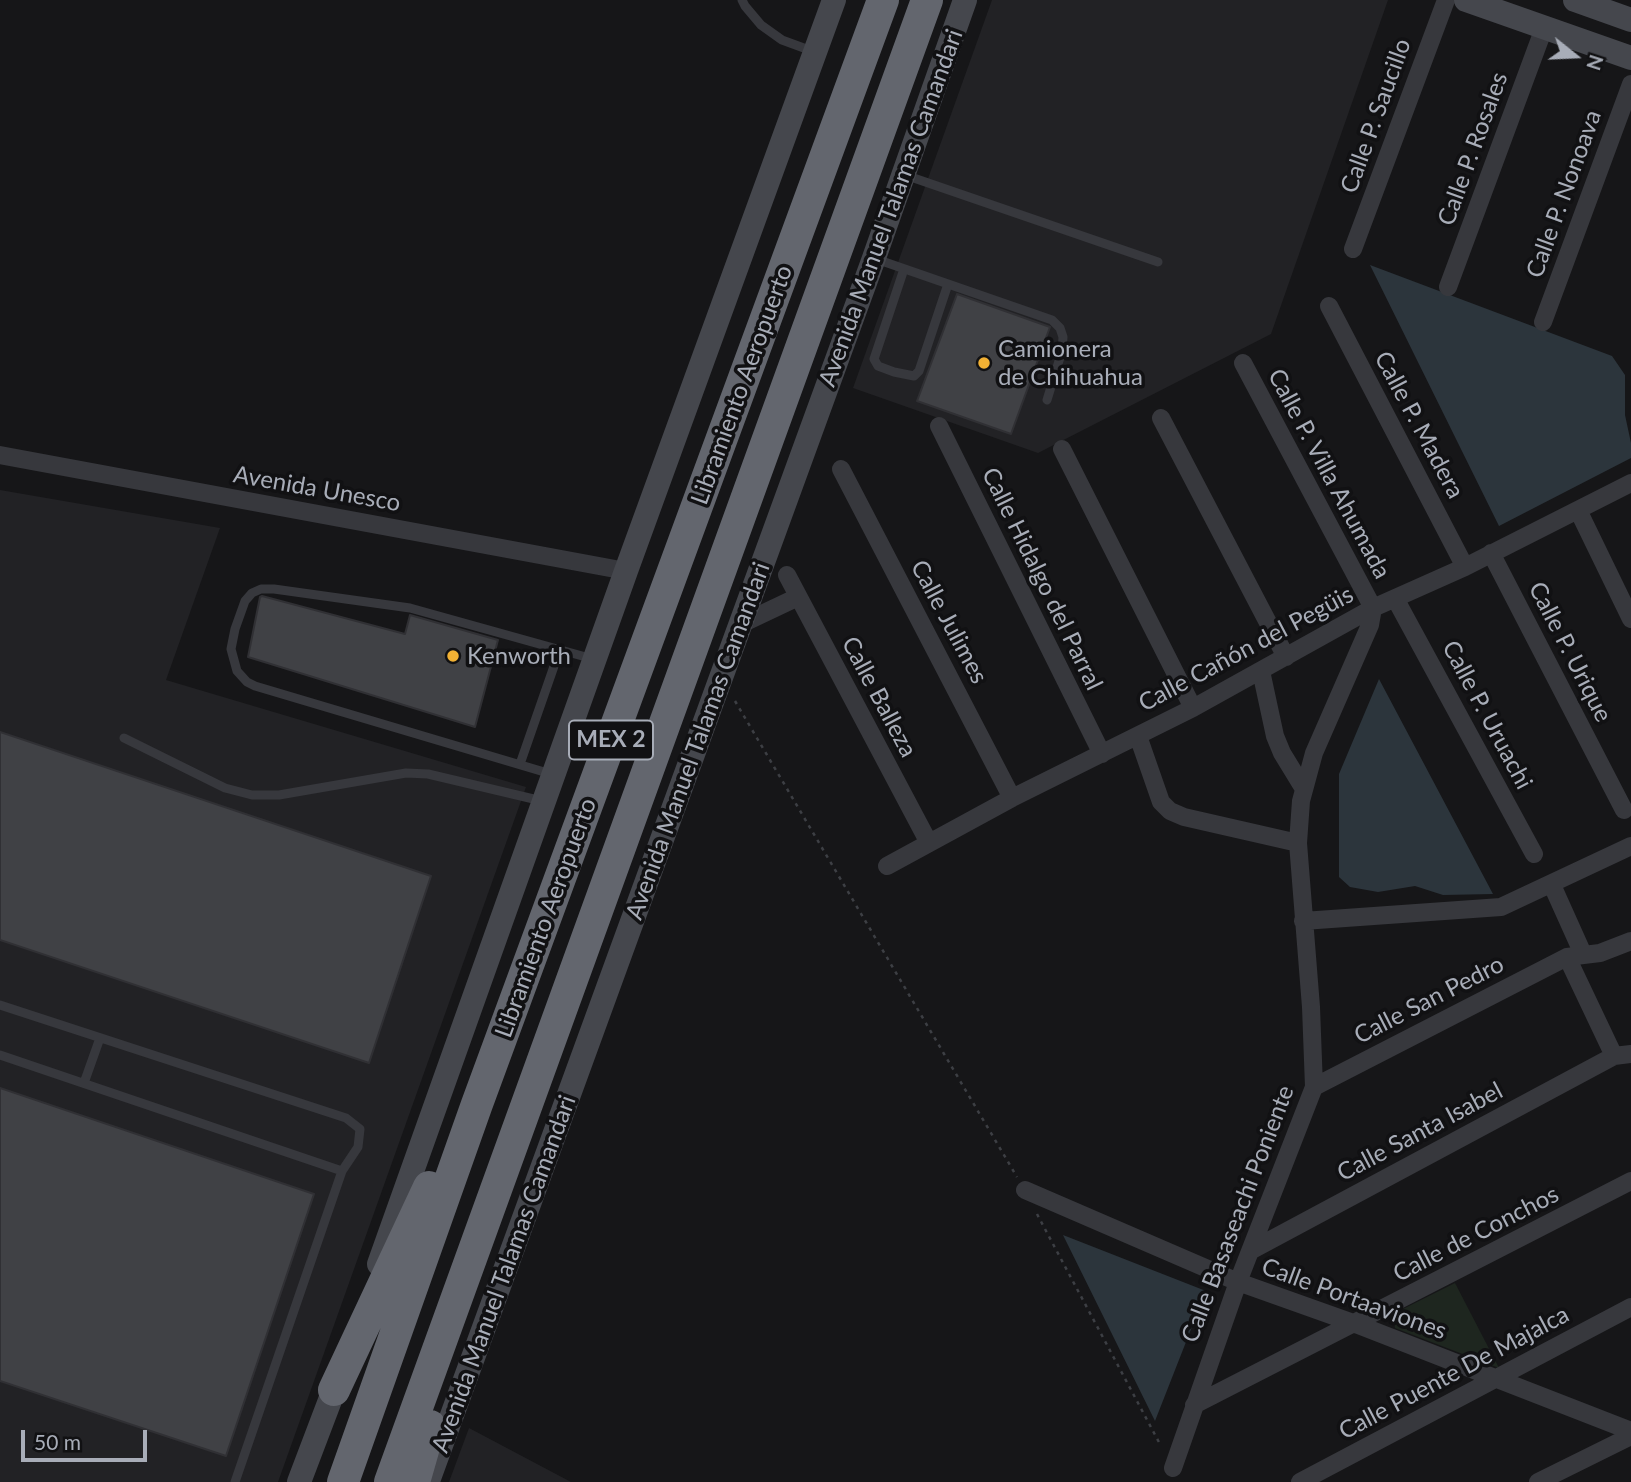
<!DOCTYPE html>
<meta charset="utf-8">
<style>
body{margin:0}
#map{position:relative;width:1631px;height:1482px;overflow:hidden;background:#161618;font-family:Lato,sans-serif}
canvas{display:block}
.north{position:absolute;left:1540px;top:21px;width:70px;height:70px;-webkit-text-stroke:5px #111113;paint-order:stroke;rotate:108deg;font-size:19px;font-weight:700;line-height:28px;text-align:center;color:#a8adb8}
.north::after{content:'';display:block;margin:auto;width:24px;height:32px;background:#a8adb8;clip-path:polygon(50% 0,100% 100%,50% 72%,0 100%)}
.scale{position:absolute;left:21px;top:1430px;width:126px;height:32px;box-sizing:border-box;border:4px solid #a8adb8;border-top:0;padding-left:9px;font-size:21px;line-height:24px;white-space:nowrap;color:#a8adb8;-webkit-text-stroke:5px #111113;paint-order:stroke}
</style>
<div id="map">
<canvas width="1631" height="1482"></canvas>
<div class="north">N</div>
<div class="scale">50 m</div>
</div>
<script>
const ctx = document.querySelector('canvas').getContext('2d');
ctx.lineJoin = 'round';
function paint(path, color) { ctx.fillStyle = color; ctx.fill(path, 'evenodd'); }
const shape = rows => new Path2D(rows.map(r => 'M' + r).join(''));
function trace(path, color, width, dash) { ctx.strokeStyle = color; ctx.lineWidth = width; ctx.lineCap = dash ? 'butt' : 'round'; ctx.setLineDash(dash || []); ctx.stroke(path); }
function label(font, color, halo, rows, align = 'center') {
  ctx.font = font + ' Lato,sans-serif'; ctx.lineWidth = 7; ctx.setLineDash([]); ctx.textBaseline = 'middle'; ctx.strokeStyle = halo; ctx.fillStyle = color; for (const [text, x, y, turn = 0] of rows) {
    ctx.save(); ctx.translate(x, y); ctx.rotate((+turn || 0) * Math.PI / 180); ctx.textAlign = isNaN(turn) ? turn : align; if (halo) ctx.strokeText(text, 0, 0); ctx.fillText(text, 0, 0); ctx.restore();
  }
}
paint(shape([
 [992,0,1388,0,1271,334,1038,453,853,388],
 [0,490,220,528,166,680,526,787,278,1482,0,1482],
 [469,1428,571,1482,449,1482]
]), '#222225');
paint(shape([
 [1455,1283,1499,1368,1395,1328,1393,1314]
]), '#1e261f');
paint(shape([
 [1370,265,1612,356,1625,375,1625,415,1631,443,1631,458,1499,526],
 [1379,679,1493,894,1443,895,1415,886,1378,892,1350,887,1339,877,1339,774],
 [1063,1235,1206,1291,1155,1421]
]), '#2c353c');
const building = shape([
 [957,294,1050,327,1011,434,917,401,957,294],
 [262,596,405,634,410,615,498,640,475,727,248,657,260,597,262,596],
 [0,732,431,876,369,1063,0,940,0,732],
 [0,1088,314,1194,226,1456,0,1381,0,1088]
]);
paint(building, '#404145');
trace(building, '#303034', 2);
trace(shape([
 [735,701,1017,1177],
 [1037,1214,1161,1446]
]), '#3d3f44', 2.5, [3.5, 5]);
trace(shape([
 [742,0,745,6,761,25,782,40,812,51],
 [905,175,1158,262],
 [876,259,1052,320,1060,328,1063,337,1062,351,1047,400],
 [904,269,874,359,878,366,894,372,914,376,919,371,948,284],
 [124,738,225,788,252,795,279,795,406,773,428,774,542,801],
 [520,764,560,649],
 [551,774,255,686,247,682,237,671,231,649,235,629,245,601,252,593,261,589,274,589,410,608,593,659],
 [0,1005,346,1118,360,1129,358,1147,342,1171,235,1482],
 [0,1055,342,1171],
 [84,1083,100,1038]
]), '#37383d', 9);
trace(shape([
 [1353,249,1446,0],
 [1448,287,1544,28],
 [1329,306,1465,567],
 [1543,322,1631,84],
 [1161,418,1286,657],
 [939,426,1102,754],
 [1062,449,1193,708],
 [0,455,626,571],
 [841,469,1012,798],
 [1578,510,1631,619],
 [1491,553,1624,810],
 [787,575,929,843],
 [1396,600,1534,854],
 [741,624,798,597],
 [1261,671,1275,736,1282,753,1304,789],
 [1138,736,1161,802,1170,811,1184,817,1298,843],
 [887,866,1012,798,1193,708,1373,608,1465,567,1631,483],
 [1552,885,1583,954],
 [1303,921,1501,907,1631,846],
 [1567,957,1614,1056],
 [1314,1087,1567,957,1600,953,1631,941],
 [1025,1190,1238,1282,1356,1324,1631,1431],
 [1250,1251,1614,1056,1631,1054],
 [1194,1405,1631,1181],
 [1173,1468,1238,1282,1314,1087,1311,1007,1298,843,1301,801,1314,753,1370,625,1373,608,1243,363],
 [1300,1482,1631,1307],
 [1538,1482,1631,1436]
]), '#37383d', 18);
trace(shape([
 [1466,0,1631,58],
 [1575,0,1631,20],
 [379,1264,626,571,834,0],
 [428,1481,874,258,965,0],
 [299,1482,340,1374]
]), '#45474d', 24);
trace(shape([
 [334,1390,429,1187],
 [343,1482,477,1104,883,0],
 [390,1482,927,0],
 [414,1482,430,1426]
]), '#63666e', 32);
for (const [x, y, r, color] of [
 [984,363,7,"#f2b134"],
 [453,656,7,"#f2b134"]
]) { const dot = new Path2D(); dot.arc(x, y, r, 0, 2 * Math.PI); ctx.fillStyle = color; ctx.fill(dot); trace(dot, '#111113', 2.5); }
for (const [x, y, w] of [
 [611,740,84]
]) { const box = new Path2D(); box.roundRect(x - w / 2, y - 19.5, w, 39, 5); ctx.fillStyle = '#111113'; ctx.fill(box); trace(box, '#a8adb8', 2); }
label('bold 23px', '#a8adb8', null, [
 ["MEX 2",611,740]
]);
label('24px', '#a8adb8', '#111113', [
 ["Calle P. Saucillo",1376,116,-70],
 ["Calle P. Rosales",1473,149,-70],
 ["Calle P. Nonoava",1564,194,-70],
 ["Avenida Manuel Talamas Camandari",891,208,-70],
 ["Libramiento Aeropuerto",742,385,-70],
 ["Calle P. Madera",1419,425,62],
 ["Calle P. Villa Ahumada",1329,474,62],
 ["Avenida Unesco",317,489,10],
 ["Calle Hidalgo del Parral",1042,579,64],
 ["Calle Julimes",949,622,62],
 ["Calle Cañón del Pegüis",1246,649,-28],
 ["Calle P. Urique",1570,652,63],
 ["Calle Balleza",879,697,62],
 ["Calle P. Uruachi",1487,715,62],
 ["Avenida Manuel Talamas Camandari",698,741,-70],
 ["Libramiento Aeropuerto",546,918,-70],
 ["Calle San Pedro",1429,1000,-27],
 ["Calle Santa Isabel",1420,1132,-28],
 ["Calle Basaseachi Poniente",1238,1214,-69],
 ["Calle de Conchos",1476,1234,-27],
 ["Avenida Manuel Talamas Camandari",504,1274,-70],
 ["Calle Portaaviones",1354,1299,20],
 ["Calle Puente De Majalca",1454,1373,-28]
]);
label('24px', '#a8adb8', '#111113', [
 ["Camionera",998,349],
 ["de Chihuahua",998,377],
 ["Kenworth",467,656]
], 'left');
</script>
